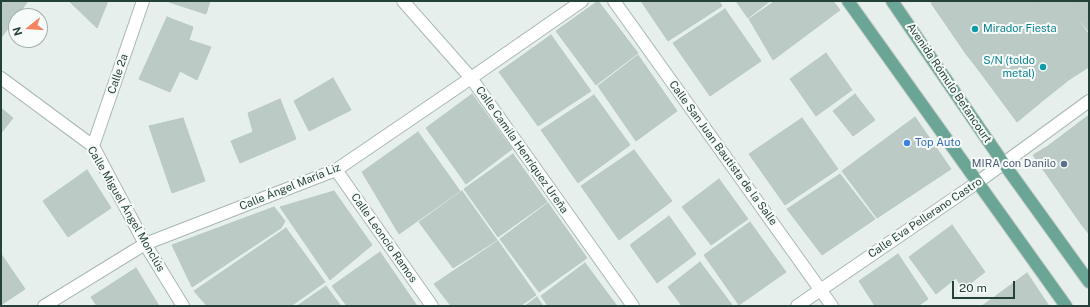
<!DOCTYPE html>
<meta charset="utf-8">
<style>
body{margin:0}
#map{position:relative;width:1090px;height:307px;overflow:hidden;background:#e6efeb;font-family:"Public Sans",sans-serif}
canvas{display:block}
.frame{position:absolute;inset:0;border:2px solid #24423a;pointer-events:none}
.north{position:absolute;left:8px;top:8px;width:40px;height:40px;box-sizing:border-box;background:#f7fbf9;border:1px solid #a3b1ad;border-radius:50%;rotate:253deg;font-size:11px;font-weight:700;line-height:16px;text-align:center;color:#24423a}
.north::after{content:'';display:block;margin:auto;width:14px;height:18px;background:#f4845f;clip-path:polygon(50% 0,100% 100%,50% 72%,0 100%)}
.scale{position:absolute;left:952px;top:281px;width:63px;height:18px;box-sizing:border-box;border:2px solid #24423a;border-top:0;padding-left:5px;font-size:12px;line-height:14px;white-space:nowrap;color:#24423a;-webkit-text-stroke:3px #f7fbf9;paint-order:stroke}
</style>
<div id="map">
<canvas width="1090" height="307"></canvas>
<div class="frame"></div>
<div class="north">N</div>
<div class="scale">20 m</div>
</div>
<script>
const ctx = document.querySelector('canvas').getContext('2d');
ctx.lineJoin = 'round';
function paint(path, color) { ctx.fillStyle = color; ctx.fill(path, 'evenodd'); }
const shape = rows => new Path2D(rows.map(r => 'M' + r).join(''));
function trace(path, color, width, dash) { ctx.strokeStyle = color; ctx.lineWidth = width; ctx.lineCap = dash ? 'butt' : 'round'; ctx.setLineDash(dash || []); ctx.stroke(path); }
function label(font, color, halo, rows, align = 'center') {
  ctx.font = font + ' "Public Sans",sans-serif'; ctx.lineWidth = 4; ctx.setLineDash([]); ctx.textBaseline = 'middle'; ctx.strokeStyle = halo; ctx.fillStyle = color; for (const [text, x, y, turn = 0] of rows) {
    ctx.save(); ctx.translate(x, y); ctx.rotate((+turn || 0) * Math.PI / 180); ctx.textAlign = isNaN(turn) ? turn : align; if (halo) ctx.strokeText(text, 0, 0); ctx.fillText(text, 0, 0); ctx.restore();
  }
}
const building = shape([
 [1,1,28,1,1,38,1,1],
 [69,1,108,1,97,28,69,1],
 [169,1,210,1,206,14,169,2,169,1],
 [598,1,638,53,596,85,556,31,598,1],
 [641,1,719,1,722,6,668,41,641,1],
 [736,1,770,1,748,18,736,1],
 [775,1,833,1,840,10,773,60,749,19,775,1],
 [934,1,1043,1,966,54,931,3,934,1],
 [1043,1,1064,1,1072,11,1051,30,1015,54,1008,46,977,68,966,54,1043,1],
 [1065,1,1083,1,1072,11,1065,1],
 [1083,1,1089,1,1089,32,1072,11,1083,1],
 [725,9,761,61,710,96,673,43,725,9],
 [1072,11,1089,35,1089,67,1070,79,1055,55,1065,47,1051,30,1072,11],
 [167,17,193,27,189,40,211,47,197,80,180,71,170,92,139,79,167,17],
 [1051,30,1065,47,1055,55,1070,79,1046,98,1015,54,1051,30],
 [551,35,591,91,538,126,499,72,551,35],
 [1008,46,1046,98,1017,122,977,68,1008,46],
 [826,53,852,90,816,116,790,79,826,53],
 [638,55,677,111,636,141,598,86,638,55],
 [333,78,351,110,309,131,294,101,333,78],
 [472,94,512,149,466,184,426,128,472,94],
 [855,94,875,120,853,136,833,111,855,94],
 [594,95,630,145,578,183,541,130,594,95],
 [280,99,296,139,240,163,231,141,253,132,248,113,280,99],
 [1,108,13,118,1,133,1,108],
 [1089,115,1089,218,1081,224,1033,155,1048,146,1089,115],
 [915,117,951,169,877,218,842,171,915,117],
 [183,118,205,181,172,193,149,126,183,118],
 [802,118,838,169,785,205,749,154,802,118],
 [418,132,460,191,399,234,362,172,418,132],
 [634,150,672,201,619,240,581,186,634,150],
 [513,154,547,202,498,237,464,189,513,154],
 [87,170,111,208,68,237,43,201,87,170],
 [840,174,875,219,822,255,787,209,840,174],
 [719,179,748,219,711,245,682,207,719,179],
 [334,191,372,245,330,280,280,207,334,191],
 [462,191,497,240,453,268,419,222,462,191],
 [548,203,587,258,539,292,500,239,548,203],
 [274,207,285,221,281,228,192,287,172,245,274,207],
 [669,216,696,254,657,283,630,245,669,216],
 [1089,218,1089,234,1081,224,1089,218],
 [750,222,786,272,739,305,704,255,750,222],
 [952,225,985,272,963,289,956,278,936,294,909,257,952,225],
 [286,228,325,282,291,306,207,306,194,291,286,228],
 [498,241,536,295,520,306,451,306,434,284,498,241],
 [380,252,417,306,347,306,332,286,380,252],
 [1,254,25,289,1,305,1,254],
 [898,254,928,299,918,306,875,306,859,281,898,254],
 [700,262,732,305,731,306,682,306,668,287,700,262],
 [585,263,617,306,548,306,541,296,585,263],
 [136,268,159,306,97,306,91,297,136,268],
 [1027,273,1049,306,982,306,1027,273],
 [326,286,341,306,297,306,326,286],
 [537,297,543,306,525,306,537,297]
]);
paint(building, '#bbcac4');
trace(building, '#b8c9c2', 1);
const minor = shape([
 [403,1,471,78,633,306],
 [614,1,832,306],
 [1,78,93,146,145,244,183,306],
 [93,146,143,1],
 [336,170,432,306],
 [44,306,145,244,336,170,471,78,582,1],
 [797,306,978,182,1089,101]
]);
const major = shape([
 [848,1,1066,306],
 [892,1,1004,164,1089,282]
]);
trace(minor, '#a8b8b2', 14);
trace(major, '#c2cac8', 14);
trace(minor, '#fff', 12);
trace(major, '#6aa596', 12);
for (const [x, y, r, color] of [
 [975,29,4,"#0f9aa8"],
 [1043,67,4,"#0f9aa8"],
 [907,143,4,"#3f7fe0"],
 [1064,164,4,"#5c6f8a"]
]) { const dot = new Path2D(); dot.arc(x, y, r, 0, 2 * Math.PI); ctx.fillStyle = color; ctx.fill(dot); trace(dot, '#f7fbf9', 1.5); }
label('11px', '#0d838f', '#f7fbf9', [
 ["Mirador Fiesta",983,29],
 ["S/N (toldo",1035,61,"right"],
 ["metal)",1035,74,"right"]
], 'left');
label('11px', '#24423a', '#f7fbf9', [
 ["Calle 2a",118,74,-71],
 ["Avenida Rómulo Betancourt",949,83,56],
 ["Calle Camila Henríquez Ureña",522,150,55],
 ["Calle San Juan Bautista de la Salle",723,153,54],
 ["Calle Ángel María Liz",290,187,-22],
 ["Calle Miguel Ángel Monclús",126,209,60],
 ["Calle Eva Pellerano Castro",925,218,-34],
 ["Calle Leoncio Ramos",384,238,55]
]);
label('11px', '#366cbe', '#f7fbf9', [
 ["Top Auto",915,143]
], 'left');
label('11px', '#4e5e75', '#f7fbf9', [
 ["MIRA con Danilo",1056,164]
], 'right');
</script>
